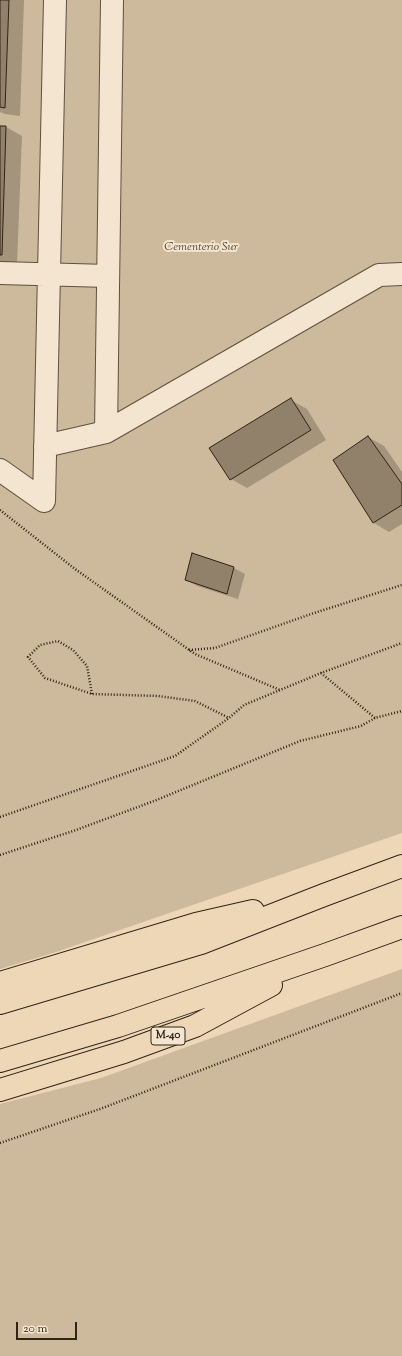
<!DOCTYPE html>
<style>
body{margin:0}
#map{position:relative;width:402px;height:1356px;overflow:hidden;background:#edd7b7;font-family:"Sorts Mill Goudy",serif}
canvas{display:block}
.scale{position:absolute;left:16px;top:1322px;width:61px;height:18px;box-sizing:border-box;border:2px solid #302416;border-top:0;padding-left:5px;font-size:12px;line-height:14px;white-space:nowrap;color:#302416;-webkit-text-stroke:3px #f3e5d0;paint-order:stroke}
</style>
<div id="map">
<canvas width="402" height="1356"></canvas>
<div class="scale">20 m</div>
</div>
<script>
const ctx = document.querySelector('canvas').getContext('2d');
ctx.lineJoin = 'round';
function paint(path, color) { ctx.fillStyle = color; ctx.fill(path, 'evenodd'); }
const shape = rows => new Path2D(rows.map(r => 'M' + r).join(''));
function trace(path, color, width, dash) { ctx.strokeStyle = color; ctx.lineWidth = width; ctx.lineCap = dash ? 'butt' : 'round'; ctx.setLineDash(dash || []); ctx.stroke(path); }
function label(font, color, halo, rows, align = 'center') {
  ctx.font = font + ' "Sorts Mill Goudy",serif'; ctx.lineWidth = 4; ctx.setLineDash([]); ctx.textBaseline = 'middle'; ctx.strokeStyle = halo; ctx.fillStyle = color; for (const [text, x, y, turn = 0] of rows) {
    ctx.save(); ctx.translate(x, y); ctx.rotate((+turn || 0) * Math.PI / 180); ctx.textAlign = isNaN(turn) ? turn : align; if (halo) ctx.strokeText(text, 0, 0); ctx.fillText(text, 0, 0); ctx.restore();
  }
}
paint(shape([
 [0,0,402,0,402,833,53,953,0,969],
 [402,969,402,1356,0,1356,0,1104,101,1078]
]), '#cdb99c');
paint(shape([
 [0,0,24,0,20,116,5,114,0,112],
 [0,127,6,127,22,136,17,264,0,261],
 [291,400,307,409,326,440,247,488,231,479],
 [368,437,384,446,402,472,402,524,389,532,374,523,335,460],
 [192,555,234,568,245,574,238,599,197,586,186,580]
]), '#0003');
const building = shape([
 [0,0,9,0,5,108,0,107,0,0],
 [0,126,6,126,2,255,0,255,0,126],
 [291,398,311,430,230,480,209,448,291,398],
 [368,436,402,484,402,505,373,523,333,460,368,436],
 [192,553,234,567,227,594,185,580,192,553]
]);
paint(building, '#92816a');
trace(building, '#302416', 1);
const minor = shape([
 [0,273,108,276],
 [106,432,112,0],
 [45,446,106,432,379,275,402,274],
 [0,470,44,501,55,0]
]);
const highway = shape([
 [0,983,196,924,253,911],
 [0,1003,201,943,324,895,402,866],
 [0,1061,118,1026,325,955,402,927],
 [0,1090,124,1052,195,1026,271,985]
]);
trace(minor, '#5f513e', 24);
trace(highway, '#302416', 24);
trace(shape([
 [0,510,75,569,195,654,280,690],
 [189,650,215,648,311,614,402,585],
 [321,673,375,718,402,711],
 [92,694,87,666,73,650,58,641,40,645,28,657,45,678,92,694,158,696,195,701,229,718],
 [0,817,175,756,229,718,244,705,321,673,402,643],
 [0,855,76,830,154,801,300,741,361,726,375,718],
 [0,1143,100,1109,402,993]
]), '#302416', 2.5, [1, 2]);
trace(minor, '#f3e5d0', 22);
trace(highway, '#edd7b7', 22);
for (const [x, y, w] of [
 [168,1036,34]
]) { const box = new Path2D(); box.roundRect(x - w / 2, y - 9, w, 18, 3); ctx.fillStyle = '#f3e5d0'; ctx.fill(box); trace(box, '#302416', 1); }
label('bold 11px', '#302416', null, [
 ["M-40",168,1036]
]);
label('italic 12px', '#574938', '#f3e5d0', [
 ["Cementerio Sur",201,248]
]);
</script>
